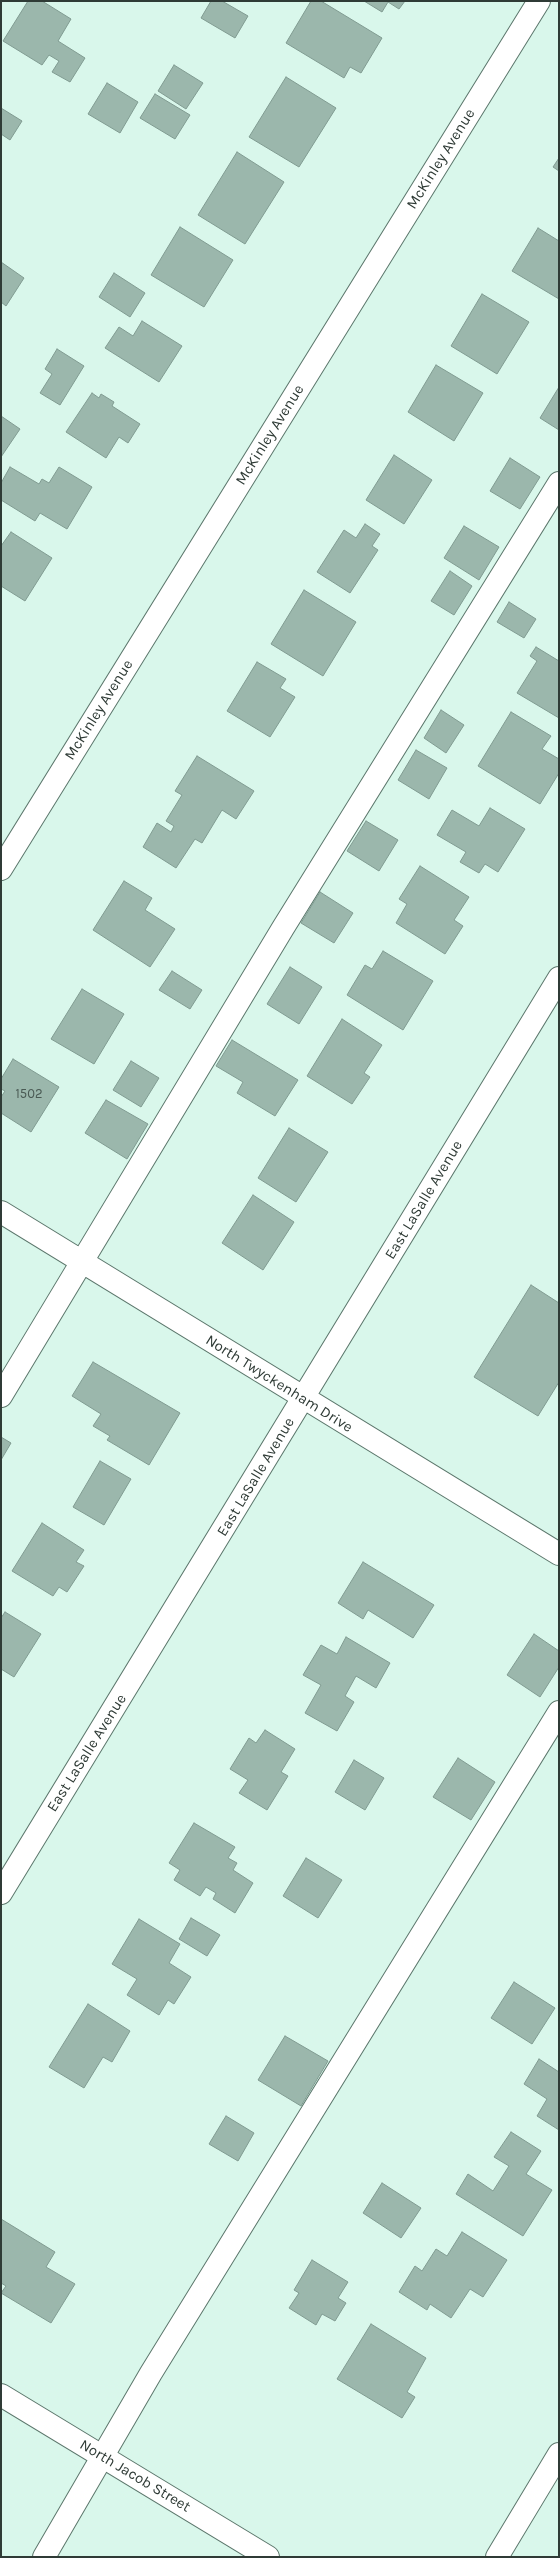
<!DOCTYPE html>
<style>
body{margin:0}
#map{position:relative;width:560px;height:2558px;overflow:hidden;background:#d9f7eb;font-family:Karla,sans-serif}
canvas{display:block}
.frame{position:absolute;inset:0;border:2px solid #2f3b36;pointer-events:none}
</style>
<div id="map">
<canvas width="560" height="2558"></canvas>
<div class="frame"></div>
</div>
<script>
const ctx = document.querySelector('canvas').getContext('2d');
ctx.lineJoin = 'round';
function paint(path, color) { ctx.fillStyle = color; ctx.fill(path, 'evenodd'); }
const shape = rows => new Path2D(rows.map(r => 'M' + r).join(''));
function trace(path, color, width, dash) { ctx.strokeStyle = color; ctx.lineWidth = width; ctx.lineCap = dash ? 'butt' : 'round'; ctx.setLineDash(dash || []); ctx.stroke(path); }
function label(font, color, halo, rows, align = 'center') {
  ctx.font = font + ' Karla,sans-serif'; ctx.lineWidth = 3.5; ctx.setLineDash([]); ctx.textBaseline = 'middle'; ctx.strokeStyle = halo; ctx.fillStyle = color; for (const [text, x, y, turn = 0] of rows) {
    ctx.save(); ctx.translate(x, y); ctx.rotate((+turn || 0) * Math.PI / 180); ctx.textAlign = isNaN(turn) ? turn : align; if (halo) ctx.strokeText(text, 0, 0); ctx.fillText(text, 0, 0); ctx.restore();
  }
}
const building = shape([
 [28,1,42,1,71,19,58,41,85,58,70,82,52,72,59,61,49,55,42,65,3,41,28,1],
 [211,1,222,1,248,16,235,38,201,18,211,1],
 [311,1,321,1,382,38,361,73,350,67,344,78,286,43,311,1],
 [364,1,405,1,399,9,388,2,382,12,364,1],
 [174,65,203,83,186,109,158,91,174,65],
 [286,77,336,108,299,167,249,137,286,77],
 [107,83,138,102,120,133,88,114,107,83],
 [155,94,190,115,175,139,140,118,155,94],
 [1,108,22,121,10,140,1,134,1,108],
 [237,152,284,182,245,244,198,215,237,152],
 [559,158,559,171,553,167,559,158],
 [180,227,233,260,204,307,151,275,180,227],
 [538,228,559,241,559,299,512,271,538,228],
 [1,262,24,278,6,306,1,302,1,262],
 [114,273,145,293,130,317,99,297,114,273],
 [482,294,529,322,497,374,451,346,482,294],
 [142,321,182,346,159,382,105,348,119,327,133,336,142,321],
 [57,349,84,366,60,405,40,393,52,374,45,369,57,349],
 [436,365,483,393,454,441,408,412,436,365],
 [559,387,559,430,540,418,559,387],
 [92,393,99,398,101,394,114,402,112,406,140,424,128,443,119,437,106,458,66,432,92,393],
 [1,416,20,429,1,457,1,416],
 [394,455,432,480,404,524,366,500,394,455],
 [510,458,540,477,520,509,490,491,510,458],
 [10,467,39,484,42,479,49,483,59,467,92,487,67,529,40,513,35,521,1,500,1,483,10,467],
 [365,524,380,534,372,546,378,550,350,593,317,572,344,530,356,538,365,524],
 [464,526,499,547,479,580,444,558,464,526],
 [11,532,52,558,25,601,1,586,1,546,11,532],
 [450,571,472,586,454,615,431,601,450,571],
 [304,590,356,622,323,676,271,644,304,590],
 [509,602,536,619,524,638,497,622,509,602],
 [536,647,559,661,559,718,517,693,537,661,530,656,536,647],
 [257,662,286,679,280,688,295,697,270,737,227,711,257,662],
 [441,710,464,725,446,753,424,738,441,710],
 [511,712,551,736,542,749,559,759,559,773,540,804,478,766,511,712],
 [416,750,447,768,429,799,398,780,416,750],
 [197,756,254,791,236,819,222,810,202,843,195,839,176,868,143,847,157,823,171,832,174,826,166,821,182,795,175,791,197,756],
 [490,808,525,829,498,872,485,864,479,873,460,862,466,852,437,835,452,810,479,826,490,808],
 [366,821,398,840,379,871,347,851,366,821],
 [420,866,469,897,454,920,463,926,445,954,396,923,407,904,399,899,420,866],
 [124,881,152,898,145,910,175,929,150,967,93,930,124,881],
 [320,892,353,913,334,943,301,923,320,892],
 [383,951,433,981,403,1030,347,995,365,965,372,969,383,951],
 [290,967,322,987,299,1024,267,1004,290,967],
 [172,971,202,990,190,1009,159,990,172,971],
 [82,989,124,1014,94,1064,51,1039,82,989],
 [342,1019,382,1045,364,1073,370,1077,352,1104,307,1076,342,1019],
 [232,1040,298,1080,275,1116,237,1093,243,1082,216,1066,232,1040],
 [13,1059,59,1087,31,1132,1,1113,1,1097,5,1091,1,1089,1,1079,13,1059],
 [131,1061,159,1078,141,1107,113,1090,131,1061],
 [106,1100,148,1124,127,1159,85,1133,106,1100],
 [289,1128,328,1152,296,1202,258,1178,289,1128],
 [253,1195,294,1222,263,1270,222,1243,253,1195],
 [531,1285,559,1303,559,1382,538,1416,474,1377,531,1285],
 [93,1362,180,1413,149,1465,107,1440,110,1436,93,1426,101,1414,72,1396,93,1362],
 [1,1437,11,1443,1,1460,1,1437],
 [100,1461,131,1479,104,1525,73,1507,100,1461],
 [42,1523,84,1550,76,1562,84,1566,67,1592,59,1587,53,1596,12,1571,42,1523],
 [363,1562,434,1605,413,1638,368,1610,363,1619,338,1603,363,1562],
 [5,1612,41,1634,14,1677,1,1669,1,1618,5,1612],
 [534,1634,559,1651,559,1667,540,1697,507,1675,534,1634],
 [346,1637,390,1663,376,1688,356,1676,345,1696,354,1702,337,1731,305,1713,321,1685,303,1675,321,1645,337,1654,346,1637],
 [265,1730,295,1749,281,1772,288,1776,267,1810,239,1793,248,1780,230,1769,249,1738,256,1743,265,1730],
 [458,1758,495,1782,471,1820,433,1797,458,1758],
 [354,1760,384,1778,365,1810,335,1792,354,1760],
 [194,1823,235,1847,228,1858,237,1863,233,1870,253,1883,235,1913,213,1899,216,1893,206,1887,200,1896,174,1880,180,1870,169,1863,194,1823],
 [306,1858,342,1880,318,1918,283,1896,306,1858],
 [191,1918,220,1935,207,1956,179,1939,191,1918],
 [139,1919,180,1944,169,1963,191,1977,174,2004,168,2000,159,2015,127,1995,137,1979,112,1964,139,1919],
 [514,1982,555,2008,532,2044,491,2018,514,1982],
 [88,2004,130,2031,112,2062,103,2057,84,2088,49,2067,88,2004],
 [285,2036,328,2061,301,2106,258,2080,285,2036],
 [539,2059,559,2072,559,2130,537,2116,547,2099,524,2084,539,2059],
 [226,2116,254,2133,238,2161,209,2144,226,2116],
 [511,2132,541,2151,526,2174,552,2190,523,2236,456,2194,468,2174,493,2191,509,2166,494,2157,511,2132],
 [382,2183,421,2208,401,2238,363,2213,382,2183],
 [1,2219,55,2252,46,2267,75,2284,51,2323,1,2293,6,2286,1,2283,1,2219],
 [462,2232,507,2260,483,2297,470,2289,451,2318,430,2304,427,2310,399,2292,415,2266,422,2271,436,2249,447,2256,462,2232],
 [312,2260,348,2282,338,2298,346,2303,335,2321,322,2314,316,2325,289,2308,299,2293,294,2290,312,2260],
 [371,2324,426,2358,407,2392,415,2397,402,2418,337,2379,371,2324]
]);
paint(building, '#9bb7ac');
trace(building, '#809b91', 1);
const minor = shape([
 [1,1212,559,1554],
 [1,1396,283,928,559,483],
 [1,1893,559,978],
 [44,2557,151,2373,559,1712],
 [497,2557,559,2454]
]);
const major = shape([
 [1,869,539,1],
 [1,2395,268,2557]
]);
trace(minor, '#5c776c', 24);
trace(major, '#5c776c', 24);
trace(minor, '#fff', 22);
trace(major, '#fff', 22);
label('13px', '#4a5a54', null, [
 ["1502",29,1094]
]);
label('15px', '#2f3b36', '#fff', [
 ["McKinley Avenue",441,159,-58],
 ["McKinley Avenue",270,435,-58],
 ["McKinley Avenue",99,710,-58],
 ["East LaSalle Avenue",424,1200,-59],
 ["North Twyckenham Drive",279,1384,32],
 ["East LaSalle Avenue",256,1477,-59],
 ["East LaSalle Avenue",87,1753,-58],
 ["North Jacob Street",135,2476,31]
]);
</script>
